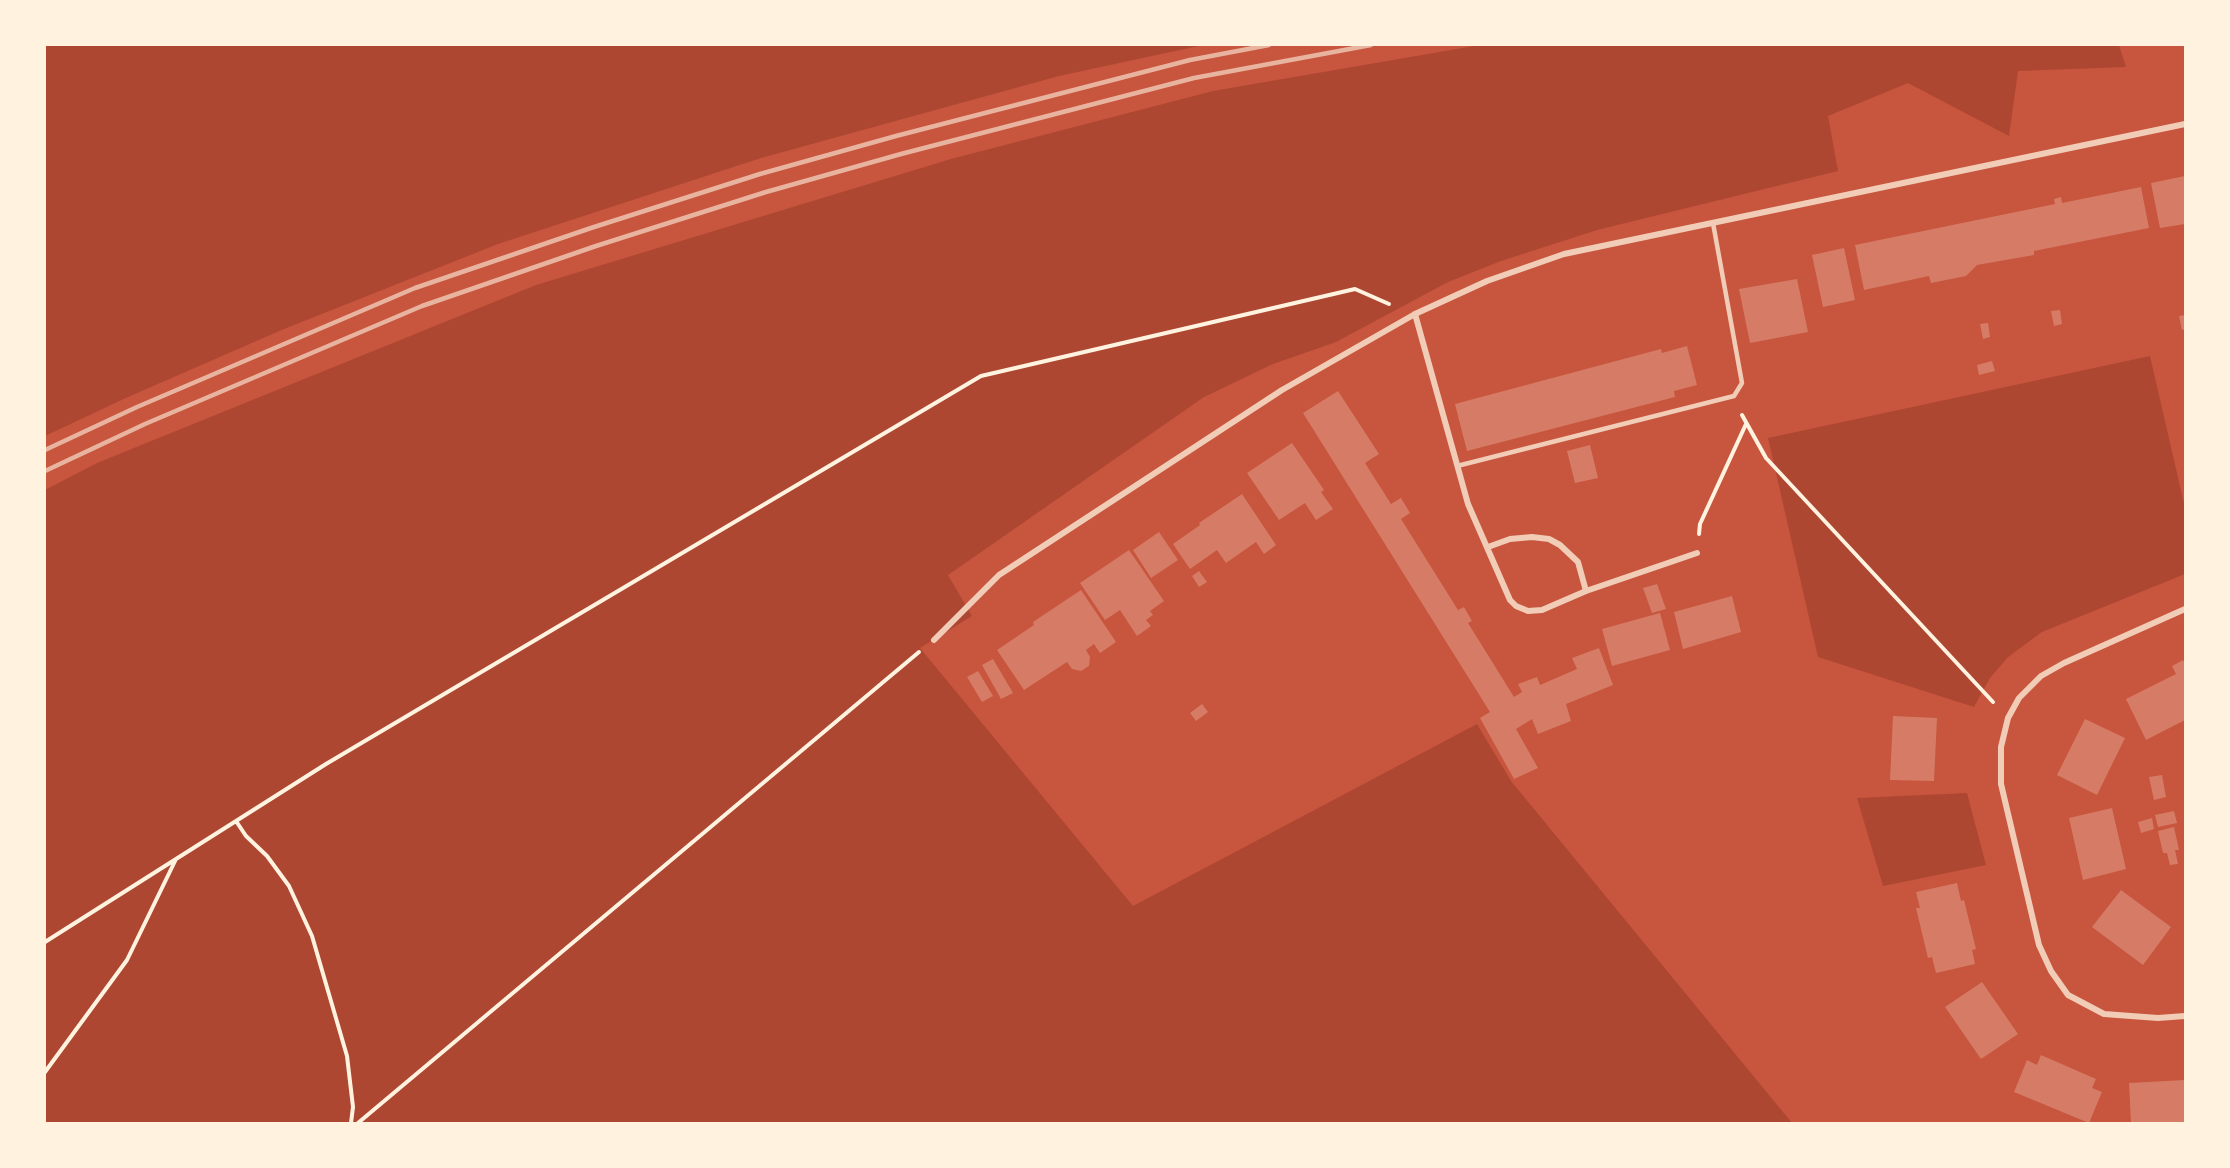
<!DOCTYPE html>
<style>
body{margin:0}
#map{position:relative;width:2230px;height:1168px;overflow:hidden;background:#c8553d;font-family:Roboto,sans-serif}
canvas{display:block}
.frame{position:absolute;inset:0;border:46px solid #fff3e0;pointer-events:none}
</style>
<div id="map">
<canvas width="2230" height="1168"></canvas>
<div class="frame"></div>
</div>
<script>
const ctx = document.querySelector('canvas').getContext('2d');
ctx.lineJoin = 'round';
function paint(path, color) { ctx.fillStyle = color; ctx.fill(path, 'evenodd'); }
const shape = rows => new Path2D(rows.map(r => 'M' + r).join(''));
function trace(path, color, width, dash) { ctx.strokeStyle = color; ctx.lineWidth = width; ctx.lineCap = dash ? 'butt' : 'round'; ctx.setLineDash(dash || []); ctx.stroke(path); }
paint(shape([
 [45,45,1203,45,1059,76,761,158,498,244,284,329,128,397,45,436],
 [1480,45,2119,45,2126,67,2018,71,2009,136,1908,83,1828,116,1838,171,1597,230,1501,261,1448,282,1336,342,1273,364,1204,397,948,575,972,616,920,648,1133,906,1477,724,1511,781,1792,1123,45,1123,45,490,97,463,536,285,951,159,1213,91],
 [2150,356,2185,508,2185,574,2042,632,2008,657,1990,678,1974,707,1818,657,1768,438],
 [1967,793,1986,865,1883,886,1857,798]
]), '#ae4732');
paint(shape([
 [2185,176,2185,224,2160,228,2151,183],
 [2141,187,2149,228,2034,251,2034,255,1977,265,1966,276,1931,283,1929,276,1864,290,1855,245,2055,204,2054,199,2061,197,2062,203],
 [1844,248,1855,300,1823,307,1812,255],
 [1797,279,1808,332,1750,343,1739,289],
 [2060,310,2062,324,2054,326,2051,311],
 [2185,315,2185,329,2182,330,2179,316],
 [1988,323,1990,337,1983,339,1980,324],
 [1687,346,1697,385,1674,391,1675,397,1467,451,1455,404,1661,349,1662,353],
 [1992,361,1995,371,1979,375,1977,365],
 [1338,391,1379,454,1365,463,1391,504,1401,498,1410,513,1401,519,1458,610,1464,607,1472,621,1468,623,1514,697,1522,692,1518,684,1537,677,1540,685,1577,669,1572,658,1599,648,1613,685,1566,704,1571,721,1538,734,1532,719,1516,729,1538,768,1514,779,1480,718,1490,712,1303,413],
 [1292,443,1324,490,1321,492,1333,509,1316,520,1305,503,1279,520,1247,473],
 [1590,445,1598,478,1575,483,1567,451],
 [1242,494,1276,545,1264,554,1256,542,1226,563,1217,550,1190,569,1173,544,1200,525,1199,523],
 [1159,532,1178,560,1151,578,1133,550],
 [1129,550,1164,601,1150,611,1153,615,1146,620,1151,626,1137,636,1120,610,1105,620,1080,583],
 [1199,571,1207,582,1199,587,1192,576],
 [1657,584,1666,609,1652,613,1643,588],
 [1081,590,1116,642,1100,653,1094,644,1086,650,1090,657,1089,666,1081,671,1072,669,1067,662,1024,690,997,650,1034,625,1033,622],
 [1732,596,1741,632,1683,649,1674,612],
 [1660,613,1670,650,1612,666,1602,629],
 [993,659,1013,693,1001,699,982,665],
 [2183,660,2185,664,2185,720,2146,740,2126,699,2176,674,2172,666],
 [978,671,993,696,982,702,967,677],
 [1202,704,1208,712,1196,721,1190,713],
 [1893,716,1937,718,1934,781,1890,780],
 [2085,719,2125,738,2097,795,2057,775],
 [2162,775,2166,797,2154,800,2149,777],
 [2112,808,2126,869,2083,880,2069,818],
 [2174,811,2177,823,2158,827,2155,815],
 [2152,818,2154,829,2141,833,2138,822],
 [2174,827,2179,850,2175,850,2178,864,2170,865,2167,853,2163,853,2158,831],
 [1957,883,1961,901,1964,900,1976,949,1972,950,1975,964,1936,973,1932,957,1928,958,1916,908,1920,908,1916,892],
 [2121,890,2171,927,2143,965,2092,927],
 [1982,982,2018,1034,1981,1059,1945,1007],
 [2041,1055,2096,1079,2092,1088,2102,1092,2089,1123,2014,1092,2027,1060,2037,1065],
 [2185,1080,2185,1123,2131,1123,2129,1083]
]), '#d67c66');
trace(shape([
 [1742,415,1766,458,1993,702],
 [1699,534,1700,524,1746,424],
 [236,821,246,836,267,856,289,886,312,936,347,1056,353,1107,351,1123],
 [45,942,326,764,981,376,1355,289,1389,304],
 [45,1072,127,960,176,859],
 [358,1123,919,652]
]), '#fff3e0', 4);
trace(shape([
 [1457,466,1734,396,1742,383,1713,223]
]), '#f1ccb7', 4.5);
trace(shape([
 [1415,314,1468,504,1510,600,1516,606,1528,611,1542,610,1586,591,1697,553],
 [1488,547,1510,539,1532,537,1549,539,1560,545,1578,562,1586,591],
 [2185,609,2064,663,2041,676,2019,698,2008,718,2001,747,2001,784,2039,945,2051,971,2068,995,2104,1014,2158,1018,2185,1016],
 [934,640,999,575,1282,390,1415,314,1487,281,1564,254,2185,124]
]), '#f1ccb7', 6);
trace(shape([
 [45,450,137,407,415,288,591,228,760,174,896,136,1190,60,1269,45],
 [45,471,145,424,422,306,596,246,766,192,901,154,1194,78,1371,45]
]), '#e9b49f', 4.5);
</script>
